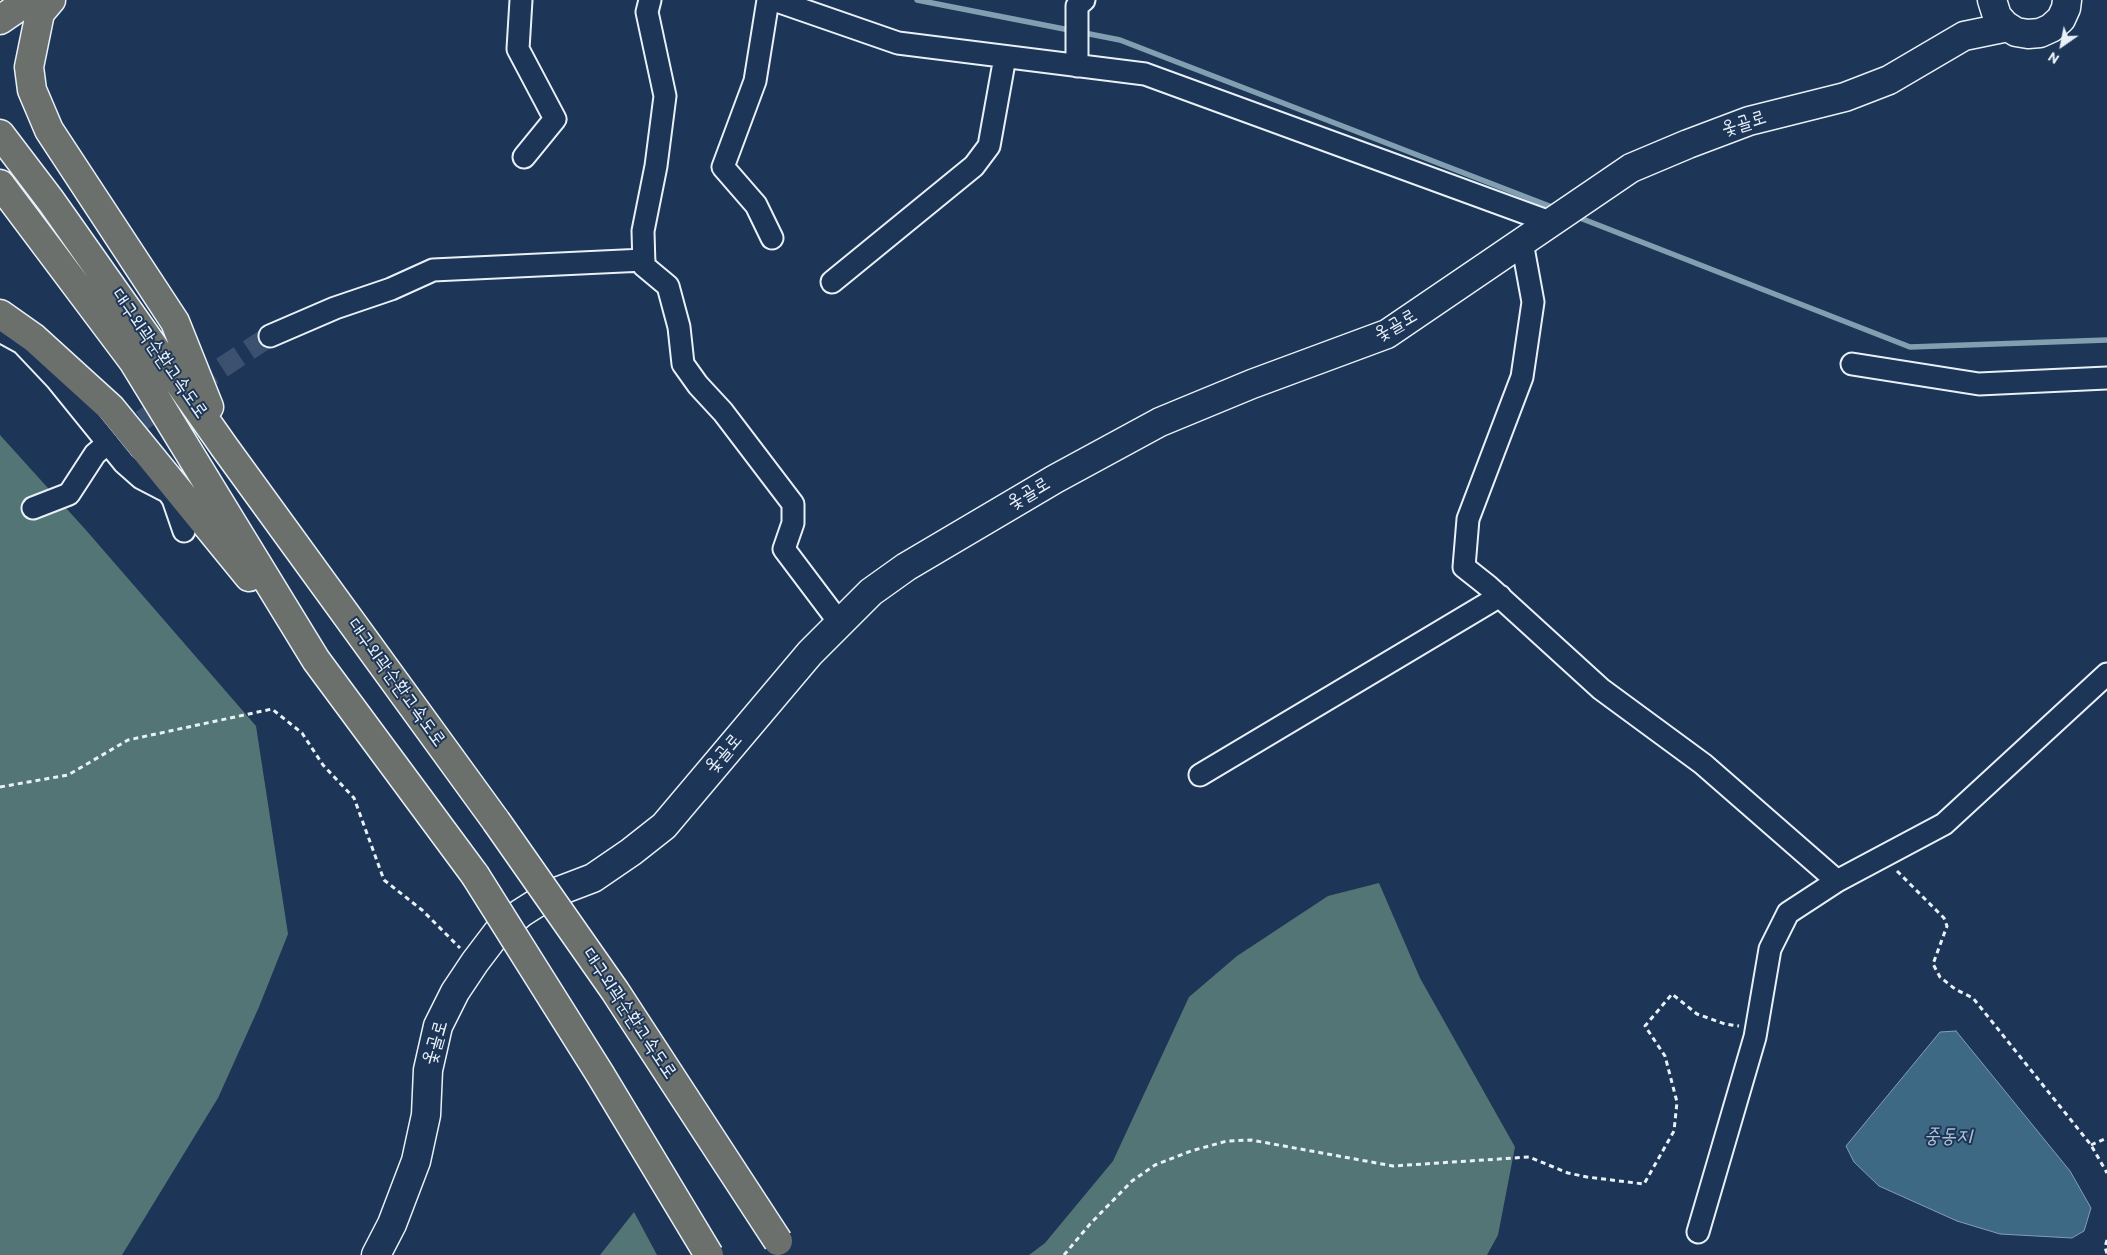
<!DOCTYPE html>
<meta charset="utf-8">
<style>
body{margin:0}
#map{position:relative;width:2107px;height:1255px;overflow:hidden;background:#1d3557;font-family:Itim,sans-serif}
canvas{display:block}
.north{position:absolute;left:2037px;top:20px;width:50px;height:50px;-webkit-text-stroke:4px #1d3557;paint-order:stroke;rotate:213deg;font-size:14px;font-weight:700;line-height:20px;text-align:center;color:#e8f1f8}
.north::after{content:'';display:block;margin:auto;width:18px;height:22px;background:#e8f1f8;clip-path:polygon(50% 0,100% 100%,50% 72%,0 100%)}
</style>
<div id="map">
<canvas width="2107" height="1255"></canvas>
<div class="north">N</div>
</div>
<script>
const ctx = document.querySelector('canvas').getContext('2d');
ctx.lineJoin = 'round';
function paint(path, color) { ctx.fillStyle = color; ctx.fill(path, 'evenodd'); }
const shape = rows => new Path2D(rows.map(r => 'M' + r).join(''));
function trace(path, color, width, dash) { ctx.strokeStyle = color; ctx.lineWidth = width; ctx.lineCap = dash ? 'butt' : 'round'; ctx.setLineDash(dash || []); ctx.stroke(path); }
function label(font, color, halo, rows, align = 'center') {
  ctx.font = font + ' Itim,"Poor Story",sans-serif'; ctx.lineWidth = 4; ctx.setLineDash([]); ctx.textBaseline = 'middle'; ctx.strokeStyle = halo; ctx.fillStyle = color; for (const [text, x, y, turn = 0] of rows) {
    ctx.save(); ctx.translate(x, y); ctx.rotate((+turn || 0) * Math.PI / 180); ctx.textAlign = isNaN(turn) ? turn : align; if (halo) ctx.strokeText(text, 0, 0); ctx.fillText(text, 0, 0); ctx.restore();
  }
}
paint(shape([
 [0,435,85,529,256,726,288,934,259,1007,218,1098,122,1255,0,1255],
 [1379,883,1420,978,1515,1147,1498,1235,1487,1255,1029,1255,1045,1243,1113,1161,1189,997,1237,956,1328,896],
 [634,1212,657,1255,600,1255]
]), '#537576');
const water = shape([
 [1956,1031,2070,1171,2091,1208,2084,1231,2072,1238,2000,1234,1957,1221,1879,1186,1854,1162,1846,1146,1940,1032,1956,1031]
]);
paint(water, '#3e6984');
trace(water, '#829fb2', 1);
trace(shape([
 [917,0,1120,40,1557,209],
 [1575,216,1910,347,2107,340]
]), '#829fb2', 5.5);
trace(shape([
 [115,438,270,336]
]), '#3b516f', 21, [21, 11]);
const street = shape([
 [521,0,518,49,555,119,524,157],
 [650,0,647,12,665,96,656,166,643,231,644,266,668,286,679,327,683,364,698,385,723,412,793,504,793,523,784,549,839,622],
 [768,0,755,81,723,167,756,205,772,238],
 [774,0,898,43,1145,74,1550,222],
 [1077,66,1077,6,1084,0],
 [1522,242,1533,302,1522,377,1468,519,1464,567,1488,586,1601,689,1703,764,1837,881],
 [832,282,974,166,989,146,1005,57],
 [0,331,22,343,56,379,124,463,141,478,168,492,173,499,184,531],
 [270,336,335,308,391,289,433,270,644,260],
 [1852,364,1979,384,2107,378],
 [33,508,69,494,95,454,108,443],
 [1200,775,1500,596],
 [1698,1232,1755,1037,1770,949,1788,913,1837,881,1944,824,2107,674]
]);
const secondary = shape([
 [1992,0,1997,16,2005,25,2016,32,2028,34,2040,33,2051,28,2061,19,2066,8,2067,0],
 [376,1255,392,1224,416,1161,426,1115,428,1070,438,1026,455,992,475,962,497,933,521,913,551,894,593,878,631,852,664,826,810,653,871,592,906,567,1055,479,1160,422,1252,384,1387,334,1631,168,1688,144,1749,121,1845,97,1889,80,1964,36,2008,27]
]);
const highway = shape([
 [51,0,40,13,29,67,32,90,49,130,175,322,209,407],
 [0,20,29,0],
 [0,134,51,201,225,448,496,821],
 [0,184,133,361,316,660,475,875],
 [0,314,34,338,111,408,249,577]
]);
trace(street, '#e8f1f8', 25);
trace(secondary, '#e8f1f8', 31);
trace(highway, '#e8f1f8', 31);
trace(shape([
 [0,787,68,775,128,740,272,709,302,733,323,765,354,798,384,880,422,910,460,948],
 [1897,871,1944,918,1947,926,1933,964,1940,977,1955,989,1973,998,2091,1145,2107,1173],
 [2091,1145,2107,1138],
 [2107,1240,2105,1247,2107,1254],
 [1064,1255,1090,1224,1132,1181,1155,1165,1191,1151,1227,1141,1251,1140,1393,1166,1529,1157,1568,1173,1587,1177,1644,1184,1674,1131,1677,1102,1665,1056,1645,1026,1672,994,1697,1014,1725,1024,1739,1026]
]), '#e8f1f8', 3, [5, 4]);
trace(street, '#1d3557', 21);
trace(secondary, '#1d3557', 28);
trace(highway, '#6b706d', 28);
const highwayBridge = shape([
 [496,821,615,991,778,1241],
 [475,875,600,1074,709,1255]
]);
trace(highwayBridge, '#e8f1f8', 31, []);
trace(highwayBridge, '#6b706d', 28);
label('19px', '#e8f1f8', '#1d3557', [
 ["옻골로",1744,124,-18],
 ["옻골로",1396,326,-30],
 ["대구외곽순환고속도로",159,354,55],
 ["옻골로",1029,494,-31],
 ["대구외곽순환고속도로",396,683,54],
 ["옻골로",724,754,-50],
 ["대구외곽순환고속도로",629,1014,56],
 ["옻골로",436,1043,-74]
]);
label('italic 20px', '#acc1cf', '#1d3557', [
 ["중동지",1948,1137]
]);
</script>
